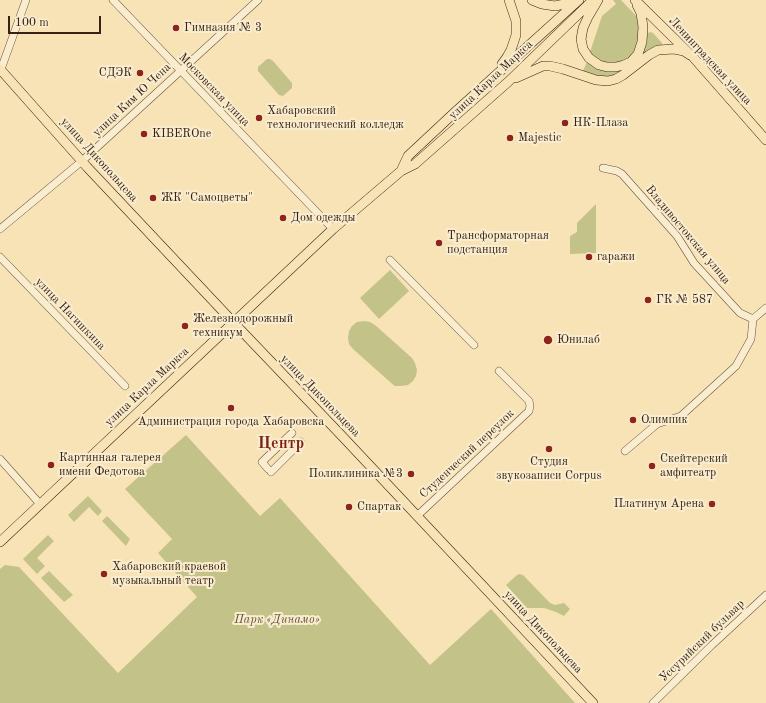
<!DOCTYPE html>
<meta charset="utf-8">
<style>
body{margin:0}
#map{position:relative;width:766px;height:703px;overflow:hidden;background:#f7e3b5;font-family:"Old Standard TT",serif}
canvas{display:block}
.scale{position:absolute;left:8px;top:16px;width:93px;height:18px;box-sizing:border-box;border:2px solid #362215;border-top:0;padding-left:5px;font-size:12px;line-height:14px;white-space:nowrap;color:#362215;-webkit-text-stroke:3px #faedcf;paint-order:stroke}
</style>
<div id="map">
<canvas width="766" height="703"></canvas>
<div class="scale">100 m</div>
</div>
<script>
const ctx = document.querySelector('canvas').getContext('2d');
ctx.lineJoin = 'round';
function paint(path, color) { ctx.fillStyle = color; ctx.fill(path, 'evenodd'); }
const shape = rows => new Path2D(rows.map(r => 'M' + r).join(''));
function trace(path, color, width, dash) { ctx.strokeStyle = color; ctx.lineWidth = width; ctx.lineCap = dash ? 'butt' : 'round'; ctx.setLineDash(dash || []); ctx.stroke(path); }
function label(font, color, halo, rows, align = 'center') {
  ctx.font = font + ' "Old Standard TT",serif'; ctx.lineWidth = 4; ctx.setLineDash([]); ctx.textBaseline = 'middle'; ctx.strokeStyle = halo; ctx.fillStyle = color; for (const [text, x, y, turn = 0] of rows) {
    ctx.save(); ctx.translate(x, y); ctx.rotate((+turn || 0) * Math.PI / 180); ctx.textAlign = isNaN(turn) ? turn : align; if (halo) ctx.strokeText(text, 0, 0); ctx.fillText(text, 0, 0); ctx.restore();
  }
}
paint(shape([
 [613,0,621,0,639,19,638,46,632,56,622,62,604,63,593,56,590,52,602,16,616,4],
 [650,32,653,33,662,43,662,45,639,58,646,37,648,33],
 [267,59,270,59,273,61,292,83,292,88,283,96,279,95,258,71,258,67],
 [587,62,624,68,613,76,603,77,582,73],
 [596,204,596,253,570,254,570,236,577,232,577,223],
 [390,270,409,291,379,319,360,298],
 [364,321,370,322,375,325,412,358,415,363,417,370,416,376,413,381,408,385,401,386,395,386,390,382,353,349,349,344,348,338,349,331,352,326,357,322],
 [186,435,260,516,280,498,430,665,491,609,575,703,0,703,0,569,5,565,19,567,118,673,197,597,158,553,172,539,125,489],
 [88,496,102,511,98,516,89,507,74,522,68,515],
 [107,516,130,539,126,546,102,521],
 [48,535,54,541,37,558,45,566,37,574,23,559],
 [49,571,73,595,64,602,41,578],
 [519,574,523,575,550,603,555,605,564,603,570,609,564,616,556,612,544,608,527,608,506,585,517,575]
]), '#c3c289');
const minor = shape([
 [113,0,333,229],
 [0,72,26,0],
 [603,168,617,171,622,174,677,236,694,263,740,313,753,319],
 [0,229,82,161,258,0],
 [0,257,125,386],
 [390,260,474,345],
 [625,451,657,424,681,416,736,366,751,339,753,319,766,308],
 [0,459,40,504],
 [268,469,262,462,292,433],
 [271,472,301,442],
 [417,516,529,411,530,406,529,401,499,371],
 [653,703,712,645,766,595]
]);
const major = shape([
 [532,0,542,4,555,6,564,4,575,0],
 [598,0,588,17,583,28,581,39,583,49,589,58,599,65,607,67,616,67,624,65,631,62,638,54,642,42,643,27,641,13,637,5],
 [635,0,693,57,766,140],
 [502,64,507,57,511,50,516,35,516,21,509,0],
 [0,69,87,167,234,323,341,435,593,703],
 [516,78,543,66,550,66,563,69,596,80,608,81,616,79,623,75,649,55,658,50,674,49,684,51,690,55],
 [401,171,408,156,454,113,579,0],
 [0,542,333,229,401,171,415,164,508,82,593,0]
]);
trace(minor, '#66523d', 8);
trace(major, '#362215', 10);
trace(minor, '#faedcf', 7);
trace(major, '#f7e3b5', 9);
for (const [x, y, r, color] of [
 [176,28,4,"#8f2418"],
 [140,73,4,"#8f2418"],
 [259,118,4,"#8f2418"],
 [565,123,4,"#8f2418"],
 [144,134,4,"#8f2418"],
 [510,138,4,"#8f2418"],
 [153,198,4,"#8f2418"],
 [283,218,4,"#8f2418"],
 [439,243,4,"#8f2418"],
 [589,257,4,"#8f2418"],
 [648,300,4,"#8f2418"],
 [185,326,4,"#8f2418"],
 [548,340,5,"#8f2418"],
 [231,408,4,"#8f2418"],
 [633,420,4,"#8f2418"],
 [549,449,4,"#8f2418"],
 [51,465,4,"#8f2418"],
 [652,466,4,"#8f2418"],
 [411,474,4,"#8f2418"],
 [712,504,4,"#8f2418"],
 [349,507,4,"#8f2418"],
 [104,574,4,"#8f2418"]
]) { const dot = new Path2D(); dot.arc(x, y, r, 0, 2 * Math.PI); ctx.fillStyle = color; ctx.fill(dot); trace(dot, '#faedcf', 1.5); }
label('12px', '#362215', '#faedcf', [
 ["Гимназия № 3",184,28],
 ["СДЭК",132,73,"right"],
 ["Хабаровский",267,111],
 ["технологический колледж",267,125],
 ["НК-Плаза",573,123],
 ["KIBEROne",152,134],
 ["Majestic",518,138],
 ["ЖК \"Самоцветы\"",161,198],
 ["Дом одежды",291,218],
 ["Трансформаторная",447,236],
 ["подстанция",447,250],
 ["гаражи",597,257],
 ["ГК № 587",656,300],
 ["Железнодорожный",193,319],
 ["техникум",193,333],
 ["Юнилаб",557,340],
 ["Олимпик",641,420],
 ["Администрация города Хабаровска",231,422,"center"],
 ["Картинная галерея",59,458],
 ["имени Федотова",59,472],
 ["Скейтерский",660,459],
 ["амфитеатр",660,473],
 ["Студия",549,462,"center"],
 ["звукозаписи Corpus",549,476,"center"],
 ["Поликлиника №3",403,474,"right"],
 ["Платинум Арена",704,504,"right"],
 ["Спартак",357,507],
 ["Хабаровский краевой",112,567],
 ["музыкальный театр",112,581]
], 'left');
label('12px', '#362215', '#faedcf', [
 ["Ленинградская улица",710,61,47],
 ["улица Карла Маркса",491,80,-43],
 ["Московская улица",214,90,46],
 ["улица Ким Ю Чена",132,100,-43],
 ["улица Дикопольцева",99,160,48],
 ["Владивостокская улица",688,235,50],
 ["улица Нагишкина",70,314,46],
 ["улица Карла Маркса",147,387,-43],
 ["улица Дикопольцева",320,396,46],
 ["Студенческий переулок",467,454,-43],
 ["улица Дикопольцева",543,632,47],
 ["Уссурийский бульвар",702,641,-44]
]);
label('italic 12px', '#605238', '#faedcf', [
 ["Парк «Динамо»",277,620]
]);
label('bold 16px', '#7a1f14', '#faedcf', [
 ["Центр",281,444]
]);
</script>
